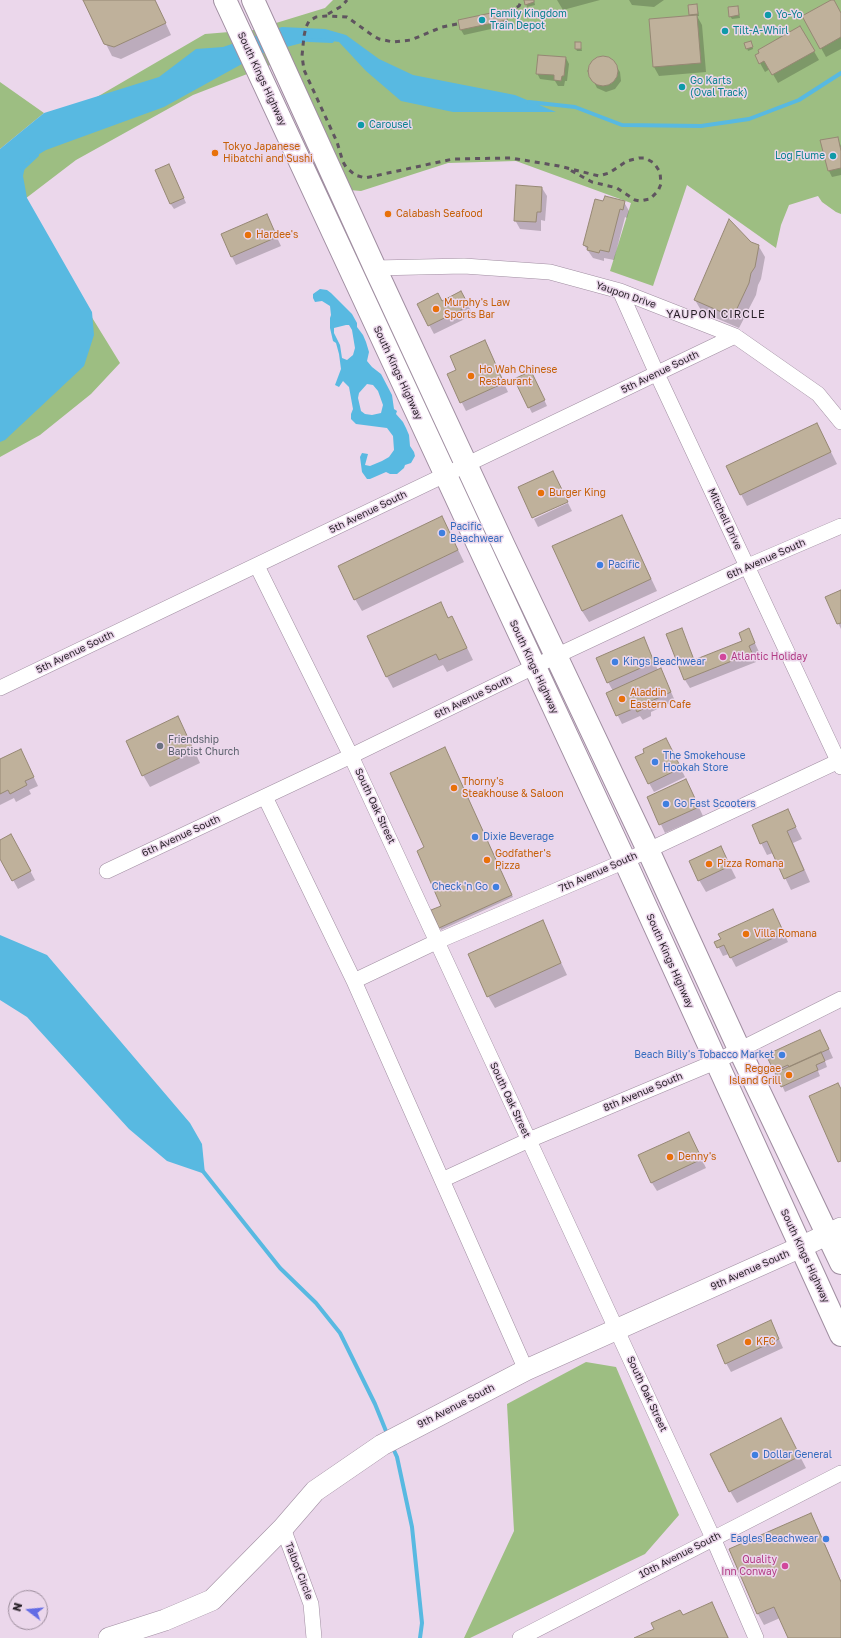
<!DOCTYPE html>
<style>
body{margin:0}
#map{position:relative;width:841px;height:1638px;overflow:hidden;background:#ebd7eb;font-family:"Golos Text",sans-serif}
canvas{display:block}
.north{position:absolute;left:8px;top:1590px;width:40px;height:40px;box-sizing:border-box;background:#ebd7eb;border:1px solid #9c8d9c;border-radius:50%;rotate:286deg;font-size:11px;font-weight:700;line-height:16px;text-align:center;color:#251e25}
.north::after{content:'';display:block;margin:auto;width:14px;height:18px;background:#626ce5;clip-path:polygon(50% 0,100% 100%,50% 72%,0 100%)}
</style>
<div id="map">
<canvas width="841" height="1638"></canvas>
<div class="north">N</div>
</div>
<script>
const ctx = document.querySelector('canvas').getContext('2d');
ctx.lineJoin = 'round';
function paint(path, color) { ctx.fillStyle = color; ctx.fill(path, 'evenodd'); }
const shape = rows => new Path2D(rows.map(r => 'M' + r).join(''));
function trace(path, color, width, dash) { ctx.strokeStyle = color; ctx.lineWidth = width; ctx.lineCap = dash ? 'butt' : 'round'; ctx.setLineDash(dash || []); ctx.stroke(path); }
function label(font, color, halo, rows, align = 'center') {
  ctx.font = font + ' "Golos Text",sans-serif'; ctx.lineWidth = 3; ctx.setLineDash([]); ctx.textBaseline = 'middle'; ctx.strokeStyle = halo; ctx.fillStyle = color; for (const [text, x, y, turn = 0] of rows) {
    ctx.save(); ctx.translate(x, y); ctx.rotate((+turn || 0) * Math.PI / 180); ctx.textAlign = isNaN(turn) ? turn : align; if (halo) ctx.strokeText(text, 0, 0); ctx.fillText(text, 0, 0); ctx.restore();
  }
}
paint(shape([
 [333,0,841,0,841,214,836,212,822,202,818,196,789,205,781,225,776,248,687,185,653,286,610,271,631,203,516,161,448,163,361,191,349,190,291,57,193,95,76,160,21,202,120,363,91,394,40,435,0,457,0,174,78,108,205,34,278,28,276,23,325,8],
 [0,82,44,113,0,149],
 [586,1362,616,1367,679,1515,645,1554,470,1638,464,1638,514,1531,507,1404]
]), '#9dbe82');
paint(shape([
 [282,27,325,29,346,35,379,59,413,75,515,95,556,112,453,112,401,101,366,71,339,42,317,39,260,54,164,107,46,150,26,162,23,176,27,198,92,312,94,335,84,366,5,440,0,442,0,149,44,113,159,77,196,49,223,47],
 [320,289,327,290,331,293,352,314,357,323,357,327,363,335,366,342,369,352,367,361,372,367,381,374,392,395,394,409,397,411,396,414,403,422,406,428,409,435,410,446,414,452,415,456,411,463,405,465,404,468,397,474,390,474,386,472,370,479,367,479,362,472,360,457,362,453,368,454,365,465,370,466,382,461,389,457,394,450,393,436,387,428,356,424,351,419,351,414,353,409,349,387,343,381,339,387,335,385,341,369,339,354,336,343,333,341,330,328,330,318,331,315,330,306,322,301,315,302,313,298,313,294],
 [346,325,349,325,352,330,355,348,353,355,347,360,342,358,340,345,334,333,334,328],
 [367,384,373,385,378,391,383,405,381,413,372,415,365,414,361,411,358,398,359,393],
 [0,935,47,955,190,1123,202,1144,205,1174,167,1161,129,1129,27,1017,0,1000]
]), '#58b9e1');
paint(shape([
 [84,0,155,0,171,35,121,59,112,56],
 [525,0,534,0,535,5,527,7],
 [557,0,600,0,563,10],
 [629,0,664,0,654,7,632,5],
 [833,0,841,14,841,49,826,57,821,48],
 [697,5,699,16,697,16,702,25,706,72,659,76,654,67,650,20,691,17,690,14],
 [738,7,740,18,732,19,730,16],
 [504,11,507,17,509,25,464,35,461,30],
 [800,27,819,60,778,83,770,69,765,72,756,56],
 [580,43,582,51,577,51,576,49],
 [752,45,753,49,748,51,747,48],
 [607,57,611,59,620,72,621,81,615,89,606,92,597,88,589,72,591,63,598,58],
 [566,58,569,64,567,81,565,81,564,86,558,86,555,81,540,79,537,73],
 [837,138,841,146,841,175,832,177,829,171,822,141],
 [172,171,186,203,174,209,170,203],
 [542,188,547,196,545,221,541,220,541,231,520,229,515,220],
 [604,202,624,202,629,211,627,218,625,217,614,260,604,258,604,261,593,258,584,245],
 [266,215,281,246,236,265,232,257],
 [751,243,758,245,765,257,761,279,758,285,756,295,739,328,702,312,695,300],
 [466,301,473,315,434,334,418,304],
 [485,342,508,392,466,411,448,375,458,370],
 [534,378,547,406,532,413,515,380],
 [817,424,837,464,747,506,727,467],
 [568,503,572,511,538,527,534,519],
 [622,516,657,591,589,622,582,611],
 [448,529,464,562,362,611,355,599],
 [841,591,841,629,826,598],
 [440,604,448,618,452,617,473,660,447,672,443,665,393,688,387,677],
 [681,629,695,661,744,642,749,630,759,652,753,655,756,662,690,688,685,680],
 [643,638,658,670,665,678,675,701,651,712,651,716,643,720,640,716,622,724,607,694,613,691,608,682],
 [184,729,200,763,150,787,143,775],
 [671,748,685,777,654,792,649,783,646,753],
 [446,751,513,897,441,930,432,911,443,906,425,848],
 [25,759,38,786,29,790,31,794,16,802,14,798,0,805,0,760],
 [686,780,703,816,665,833,648,797],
 [787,810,802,839,793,843,810,882,791,890,773,853,767,855,761,843],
 [0,841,16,844,35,880,18,889,0,856],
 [721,848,736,878,706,892,699,880],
 [773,910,788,942,736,967,729,954,723,956,716,942],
 [542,922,567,975,495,1008,488,996],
 [825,1040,833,1058,825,1061,827,1067,818,1071,820,1076,785,1092,768,1055],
 [689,1133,706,1168,657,1191,652,1183],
 [775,1330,783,1348,731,1372,726,1363],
 [781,1419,806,1468,737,1503,730,1491],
 [810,1514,817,1526,841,1581,841,1638,789,1638,780,1618,764,1625,758,1614],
 [712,1603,729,1638,637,1638,683,1616]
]), '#0003');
trace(shape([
 [309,40,332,41],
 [529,102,575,107,622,125,701,126,749,119,799,100,841,73],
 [22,169,37,155],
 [202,1170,280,1268,316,1303,340,1333,375,1404,388,1436],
 [392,1446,397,1457,412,1527,422,1623,420,1638]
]), '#58b9e1', 4);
const building = shape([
 [83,0,155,0,166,23,114,47,104,44,83,0],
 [524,0,534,0,534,2,525,5,524,0],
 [831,0,834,0,841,13,841,37,820,49,802,16,831,0],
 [697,4,698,14,689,15,688,5,697,4],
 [738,6,739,15,729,17,728,7,738,6],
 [505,10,507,20,460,30,458,20,505,10],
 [697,15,701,63,653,67,649,19,697,15],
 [800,26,815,51,772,75,764,61,759,64,755,55,759,53,758,50,800,26],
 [751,41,753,47,746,49,744,43,751,41],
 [575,42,581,42,581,49,575,49,575,42],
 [538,55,566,57,564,76,562,76,561,81,554,80,554,75,536,74,538,55],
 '588 71a15 15 0 1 1 30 0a15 15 0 1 1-30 0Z',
 [838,137,841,151,841,168,828,171,820,140,838,137],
 [169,164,184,198,170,204,155,170,169,164],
 [516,185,542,187,541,212,537,212,536,222,514,221,516,185],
 [605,196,625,201,623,210,620,209,609,252,600,250,599,253,587,250,588,247,583,245,595,199,603,201,605,196],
 [267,214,277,237,231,257,221,234,267,214],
 [729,219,751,242,759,245,755,267,751,273,749,283,733,317,694,300,729,219],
 [461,291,469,306,428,326,417,304,438,293,442,301,461,291],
 [485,340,504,383,460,403,447,374,456,370,450,356,485,340],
 [531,371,545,400,528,408,514,379,531,371],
 [817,423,831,452,740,495,726,466,817,423],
 [553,471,568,502,532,518,518,487,553,471],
 [622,515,651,579,582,611,552,546,622,515],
 [442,516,458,550,354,600,338,566,442,516],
 [841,590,841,623,837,624,825,597,841,590],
 [441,602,448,618,452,616,467,648,439,660,436,654,386,677,367,636,441,602],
 [682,628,694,660,742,641,739,633,749,628,755,643,749,646,752,653,684,680,666,634,682,628],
 [644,637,654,662,607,683,596,658,644,637],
 [661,668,671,692,647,703,647,707,637,712,635,708,616,716,606,693,661,668],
 [178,716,194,751,142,776,126,741,178,716],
 [666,738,681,768,648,784,635,757,644,753,643,749,666,738],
 [445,747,512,895,439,928,431,910,441,906,417,851,424,847,390,773,445,747],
 [21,749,34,777,25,781,27,785,10,794,8,790,0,794,0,759,21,749],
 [686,779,699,807,659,825,647,797,686,779],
 [788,809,796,827,787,831,804,870,784,879,767,841,760,844,752,825,788,809],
 [11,834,31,871,12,881,0,859,0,840,11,834],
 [721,846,730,866,698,881,689,861,721,846],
 [773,909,784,933,730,958,724,945,717,948,714,942,721,939,718,934,773,909],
 [543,920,561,963,487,997,468,954,543,920],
 [820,1030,829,1049,789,1067,788,1065,774,1071,766,1055,820,1030],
 [821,1052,825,1061,816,1065,818,1070,781,1087,775,1073,821,1052],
 [838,1083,841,1089,841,1161,838,1162,809,1096,838,1083],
 [689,1132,702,1159,651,1183,638,1155,689,1132],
 [771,1320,779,1339,725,1364,717,1345,771,1320],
 [781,1418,800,1456,729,1492,710,1454,781,1418],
 [811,1513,841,1582,841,1638,788,1638,774,1607,757,1614,729,1549,811,1513],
 [712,1602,728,1638,634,1638,654,1629,651,1623,680,1610,683,1615,712,1602]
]);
paint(building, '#bfb19b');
trace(building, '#968874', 1);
const street = shape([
 [375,268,464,266,550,272,620,291,735,336,818,394,841,422],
 [620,291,657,374,841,767],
 [257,566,351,756,713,1538,756,1638],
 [0,688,735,336],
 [265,797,354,981,526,1370],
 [107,871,351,756,556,656,748,566,841,526],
 [354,981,438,941,625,861,841,760],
 [442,1180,529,1140,715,1062,841,999],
 [283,1528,311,1604,314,1638],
 [520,1638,841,1473]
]);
const secondary = shape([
 [109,1638,165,1620,212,1600,283,1528,315,1491,382,1445,526,1370,801,1247,841,1228]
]);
const primary = shape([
 [225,0,625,861,841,1335],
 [253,0,375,268,504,546,648,850,739,1049,841,1263]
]);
trace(street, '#a08ea1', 16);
trace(secondary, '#a08ea1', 22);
trace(primary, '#a08ea1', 24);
trace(street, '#fff', 15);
trace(secondary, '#fff', 21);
trace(primary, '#fff', 22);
trace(shape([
 [508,12,519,6,522,0],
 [328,14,342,6,347,0],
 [457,24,442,27,411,40,393,42,379,39,372,35,347,17,326,16,316,17,309,21,306,27,304,36,302,56,304,70,337,142,343,162,346,167,355,175,365,178,453,159,511,158,559,166,599,176,609,173,627,161,639,158,645,158,654,163,660,172,661,184,658,191,650,199,640,201,635,200,617,188,592,182,570,170]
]), '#5f545f', 3, [5, 5]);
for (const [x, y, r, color] of [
 [768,15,4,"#0f9aa8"],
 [482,20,4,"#0f9aa8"],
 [725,31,4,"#0f9aa8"],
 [682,87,4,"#0f9aa8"],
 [361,125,4,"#0f9aa8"],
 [215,153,4,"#e8710a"],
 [833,156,4,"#0f9aa8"],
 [388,214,4,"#e8710a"],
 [248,235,4,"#e8710a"],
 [436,309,4,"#e8710a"],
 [471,376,4,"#e8710a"],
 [541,493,4,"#e8710a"],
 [442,533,4,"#3f7fe0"],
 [600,565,4,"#3f7fe0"],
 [723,657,4,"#d1479c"],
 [615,662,4,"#3f7fe0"],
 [622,699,4,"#e8710a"],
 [160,746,4,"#6b7280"],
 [655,762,4,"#3f7fe0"],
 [454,788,4,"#e8710a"],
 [666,804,4,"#3f7fe0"],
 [475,837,4,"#3f7fe0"],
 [487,860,4,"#e8710a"],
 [709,864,4,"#e8710a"],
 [496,887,4,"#3f7fe0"],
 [746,934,4,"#e8710a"],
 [782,1055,4,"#3f7fe0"],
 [789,1075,4,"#e8710a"],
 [670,1157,4,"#e8710a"],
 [748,1342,4,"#e8710a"],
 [755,1455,4,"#3f7fe0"],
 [826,1539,4,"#3f7fe0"],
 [785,1566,4,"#d1479c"]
]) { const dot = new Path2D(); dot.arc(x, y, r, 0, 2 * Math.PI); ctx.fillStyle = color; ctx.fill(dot); trace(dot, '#ebd7eb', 1.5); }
label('10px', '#0d838f', '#ebd7eb', [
 ["Family Kingdom",490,14],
 ["Train Depot",490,26],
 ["Yo-Yo",776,15],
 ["Tilt-A-Whirl",733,31],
 ["Go Karts",690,81],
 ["(Oval Track)",690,93],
 ["Carousel",369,125],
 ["Log Flume",825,156,"right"]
], 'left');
label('10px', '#251e25', '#ebd7eb', [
 ["South Kings Highway",262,79,65],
 ["Yaupon Drive",626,295,19],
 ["5th Avenue South",660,372,-26],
 ["South Kings Highway",398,373,65],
 ["5th Avenue South",368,512,-26],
 ["Mitchell Drive",725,519,65],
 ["6th Avenue South",766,559,-24],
 ["5th Avenue South",75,652,-26],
 ["South Kings Highway",534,667,65],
 ["6th Avenue South",473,697,-26],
 ["South Oak Street",375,806,65],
 ["6th Avenue South",181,836,-25],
 ["7th Avenue South",598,872,-24],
 ["South Kings Highway",670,961,66],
 ["8th Avenue South",643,1092,-23],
 ["South Oak Street",510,1100,65],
 ["South Kings Highway",805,1256,65],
 ["9th Avenue South",750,1270,-24],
 ["South Oak Street",647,1394,65],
 ["9th Avenue South",456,1406,-27],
 ["10th Avenue South",680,1555,-27],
 ["Talbot Circle",299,1571,69]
]);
label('10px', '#c56008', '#ebd7eb', [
 ["Tokyo Japanese",223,147],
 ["Hibatchi and Sushi",223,159],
 ["Calabash Seafood",396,214],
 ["Hardee's",256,235],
 ["Murphy's Law",444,303],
 ["Sports Bar",444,315],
 ["Ho Wah Chinese",479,370],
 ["Restaurant",479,382],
 ["Burger King",549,493],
 ["Aladdin",630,693],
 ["Eastern Cafe",630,705],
 ["Thorny's",462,782],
 ["Steakhouse & Saloon",462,794],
 ["Godfather's",495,854],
 ["Pizza",495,866],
 ["Pizza Romana",717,864],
 ["Villa Romana",754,934],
 ["Reggae",781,1069,"right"],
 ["Island Grill",781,1081,"right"],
 ["Denny's",678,1157],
 ["KFC",756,1342]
], 'left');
label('10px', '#366cbe', '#ebd7eb', [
 ["Pacific",450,527],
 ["Beachwear",450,539],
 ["Pacific",608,565],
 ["Kings Beachwear",623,662],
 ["The Smokehouse",663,756],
 ["Hookah Store",663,768],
 ["Go Fast Scooters",674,804],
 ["Dixie Beverage",483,837],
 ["Check 'n Go",488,887,"right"],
 ["Beach Billy's Tobacco Market",774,1055,"right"],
 ["Dollar General",763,1455],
 ["Eagles Beachwear",818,1539,"right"]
], 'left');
label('10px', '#b23c85', '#ebd7eb', [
 ["Atlantic Holiday",731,657],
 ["Quality",777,1560,"right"],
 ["Inn Conway",777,1572,"right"]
], 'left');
label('10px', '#5b616d', '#ebd7eb', [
 ["Friendship",168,740],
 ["Baptist Church",168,752]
], 'left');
ctx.letterSpacing = '1px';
label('11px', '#251e25', '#ebd7eb', [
 ["YAUPON CIRCLE",716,315]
]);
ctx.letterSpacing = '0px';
</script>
